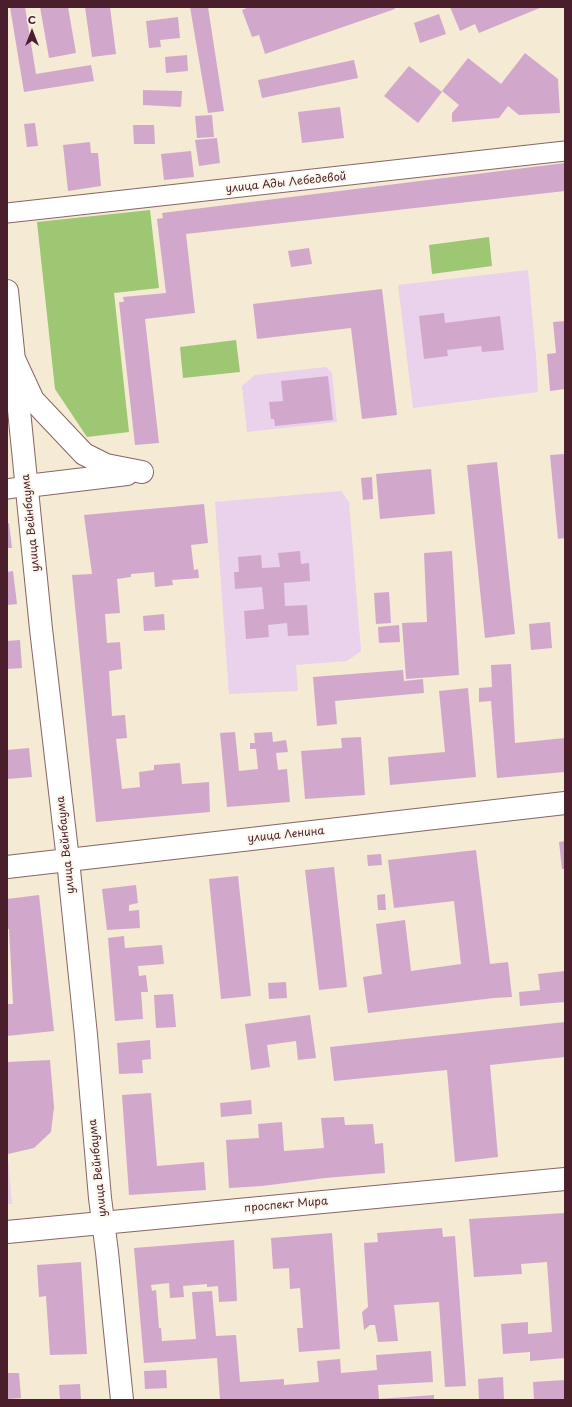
<!DOCTYPE html>
<meta charset="utf-8">
<style>
body{margin:0}
#map{position:relative;width:572px;height:1407px;overflow:hidden;background:#f5ead3;font-family:"Playpen Sans",sans-serif}
canvas{display:block}
.frame{position:absolute;inset:0;border:8px solid #4a1f2b;pointer-events:none}
.north{position:absolute;left:12px;top:12px;width:40px;height:40px;-webkit-text-stroke:3px #fbf7ec;paint-order:stroke;rotate:0deg;font-size:11px;font-weight:700;line-height:16px;text-align:center;color:#4a1f2b}
.north::after{content:'';display:block;margin:auto;width:14px;height:18px;background:#4a1f2b;clip-path:polygon(50% 0,100% 100%,50% 72%,0 100%)}
</style>
<div id="map">
<canvas width="572" height="1407"></canvas>
<div class="frame"></div>
<div class="north">С</div>
</div>
<script>
const ctx = document.querySelector('canvas').getContext('2d');
ctx.lineJoin = 'round';
function paint(path, color) { ctx.fillStyle = color; ctx.fill(path, 'evenodd'); }
const shape = rows => new Path2D(rows.map(r => 'M' + r).join(''));
function trace(path, color, width, dash) { ctx.strokeStyle = color; ctx.lineWidth = width; ctx.lineCap = dash ? 'butt' : 'round'; ctx.setLineDash(dash || []); ctx.stroke(path); }
function label(font, color, halo, rows, align = 'center') {
  ctx.font = font + ' "Playpen Sans",sans-serif'; ctx.lineWidth = 4; ctx.setLineDash([]); ctx.textBaseline = 'middle'; ctx.strokeStyle = halo; ctx.fillStyle = color; for (const [text, x, y, turn = 0] of rows) {
    ctx.save(); ctx.translate(x, y); ctx.rotate((+turn || 0) * Math.PI / 180); ctx.textAlign = isNaN(turn) ? turn : align; if (halo) ctx.strokeText(text, 0, 0); ctx.fillText(text, 0, 0); ctx.restore();
  }
}
paint(shape([
 [528,270,536,356,538,392,413,408,398,285],
 [326,367,332,373,337,422,247,432,242,386,255,375],
 [341,491,349,502,361,651,347,661,296,665,298,691,229,694,215,502],
 [7,1147,12,1204,7,1204]
]), '#ead1ec');
paint(shape([
 [150,210,159,288,114,293,129,432,87,437,55,389,37,222],
 [489,237,492,266,432,274,429,245],
 [236,340,240,372,183,378,180,347]
]), '#9dc773');
paint(shape([
 [10,7,25,7,36,74,91,65,94,81,24,92],
 [40,7,68,7,76,53,49,58],
 [85,7,110,7,116,54,92,57],
 [190,7,208,7,224,111,208,113],
 [249,7,394,7,395,9,265,54,259,35,252,37,242,10],
 [450,7,542,7,479,33,475,24,460,31],
 [439,14,446,34,420,43,414,23],
 [178,17,180,38,160,40,161,47,149,48,146,21],
 [525,53,558,79,560,113,519,115,508,106,499,118,452,122,452,113,459,105,442,91,468,58,501,84],
 [187,55,188,71,166,73,165,57],
 [354,60,358,78,262,98,258,80],
 [409,66,442,92,418,123,384,96],
 [143,90,182,91,181,107,143,105],
 [340,107,344,138,302,143,298,112],
 [212,115,214,137,197,138,195,116],
 [35,123,38,146,27,147,24,124],
 [133,125,154,125,155,144,134,144],
 [217,138,220,163,199,166,195,140],
 [90,142,91,153,98,153,101,186,68,191,63,145],
 [191,151,194,177,164,180,161,154],
 [565,163,565,191,186,234,195,313,145,319,159,443,135,445,119,302,124,302,123,297,166,293,157,219,163,218,162,213],
 [309,248,312,264,291,267,288,251],
 [382,289,397,415,362,419,351,328,257,339,253,304],
 [444,313,445,323,500,316,504,350,482,352,481,346,447,350,448,356,424,359,419,316],
 [565,321,565,389,550,391,547,354,556,353,553,322],
 [328,376,333,420,275,426,274,419,271,419,269,402,283,401,281,381],
 [565,454,565,538,558,539,550,455],
 [497,462,515,634,485,638,467,465],
 [431,469,435,514,380,519,376,474],
 [372,477,373,499,363,500,361,478],
 [204,504,208,543,191,545,194,570,198,569,199,578,172,580,173,585,155,587,154,572,131,574,131,577,117,579,120,613,105,614,107,643,120,642,122,669,109,671,112,716,125,715,127,738,116,739,122,789,140,787,139,772,154,770,154,765,180,763,182,784,209,782,210,812,96,822,72,575,92,574,84,515],
 [9,523,12,548,7,548,7,524],
 [300,551,301,564,309,563,310,581,284,583,285,606,307,605,309,635,288,636,287,623,268,625,269,637,246,639,244,611,264,609,262,587,235,589,234,572,239,572,238,557,261,555,262,568,280,567,278,553],
 [452,551,459,675,406,679,402,623,427,622,424,553],
 [13,571,17,604,7,605,7,572],
 [389,592,391,623,376,624,374,593],
 [164,614,165,630,144,631,143,616],
 [550,622,552,648,531,650,529,624],
 [399,625,400,642,379,643,378,627],
 [20,640,22,668,7,669,7,641],
 [511,664,515,743,565,738,565,772,497,778,491,701,479,702,479,688,492,687,491,665],
 [403,670,404,681,423,679,424,693,335,701,337,724,317,726,313,677],
 [468,688,476,777,390,785,388,757,445,752,439,691],
 [235,732,239,771,258,769,256,749,250,749,250,743,255,743,254,733,272,732,273,742,286,740,288,752,276,753,278,770,287,769,290,802,227,807,220,733],
 [361,737,365,795,305,799,301,751,342,748,341,738],
 [29,748,32,777,7,779,7,750],
 [565,841,565,869,562,869,559,842],
 [476,850,490,964,508,962,512,997,494,998,368,1013,363,977,382,974,376,924,405,920,411,971,461,964,454,901,394,908,388,860],
 [381,854,382,865,368,866,367,855],
 [334,867,347,987,319,990,305,870],
 [238,876,251,996,221,999,209,879],
 [136,885,138,903,129,905,129,911,139,910,140,928,107,930,102,889],
 [385,894,386,910,378,910,377,895],
 [39,895,54,1031,7,1036,7,1004,13,1004,9,929,7,929,7,899],
 [124,936,125,948,162,945,164,964,138,966,139,976,146,975,148,992,141,992,143,1019,115,1021,108,938],
 [565,971,565,1002,520,1006,519,992,540,990,538,974],
 [286,982,287,998,269,999,268,983],
 [173,994,176,1027,156,1028,154,995],
 [310,1015,316,1058,298,1060,296,1041,267,1045,270,1067,251,1070,245,1024],
 [565,1022,565,1057,490,1065,498,1157,455,1162,447,1070,334,1081,330,1047],
 [150,1040,151,1059,142,1060,143,1073,119,1074,117,1043],
 [50,1060,54,1107,51,1132,34,1148,8,1154,7,1062],
 [151,1093,157,1166,204,1162,206,1190,129,1195,122,1095],
 [251,1100,252,1114,221,1117,220,1103],
 [344,1117,345,1125,373,1124,375,1144,383,1143,385,1173,325,1178,262,1186,229,1188,226,1140,259,1138,258,1124,282,1122,284,1151,324,1148,321,1118],
 [565,1213,565,1358,530,1361,530,1352,503,1354,501,1324,528,1322,528,1334,552,1332,547,1262,521,1264,522,1274,474,1277,469,1219],
 [442,1228,443,1237,455,1236,466,1386,445,1387,439,1302,394,1305,398,1341,378,1342,375,1325,370,1325,364,1330,362,1312,368,1307,364,1243,378,1242,377,1233],
 [332,1233,340,1349,299,1352,297,1328,303,1328,300,1288,290,1289,289,1268,273,1269,271,1238],
 [234,1240,237,1301,219,1302,218,1286,207,1287,207,1284,183,1286,184,1297,170,1298,169,1283,151,1285,152,1291,156,1290,159,1328,161,1328,162,1341,196,1339,192,1292,212,1291,216,1336,236,1335,240,1382,284,1379,284,1385,319,1382,317,1361,340,1359,341,1373,377,1370,376,1355,431,1351,433,1382,378,1385,379,1399,434,1395,434,1400,220,1400,217,1358,144,1363,134,1248],
 [81,1262,87,1354,50,1355,46,1296,39,1297,37,1265],
 [166,1370,167,1388,145,1389,144,1371],
 [7,1373,19,1373,21,1398,7,1399],
 [503,1377,504,1400,479,1400,478,1379],
 [565,1380,565,1400,534,1400,533,1382],
 [80,1384,81,1400,60,1400,59,1385]
]), '#d1a8cc');
const minor = shape([
 [7,213,565,151],
 [7,489,27,486]
]);
const major = shape([
 [15,361,33,400,84,454,106,465,142,472],
 [27,486,127,474],
 [7,867,565,803],
 [7,1232,565,1179]
]);
const highway = shape([
 [7,291,41,629,68,860,86,1035,100,1198,107,1252,122,1400]
]);
trace(minor, '#866666', 21);
trace(major, '#866666', 24);
trace(highway, '#866666', 24);
trace(minor, '#fff', 19);
trace(major, '#fff', 22);
trace(highway, '#fff', 22);
label('11px', '#4a1f2b', '#fbf7ec', [
 ["улица Ады Лебедевой",286,183,-6],
 ["улица Вейнбаума",31,523,-96],
 ["улица Ленина",286,835,-6],
 ["улица Вейнбаума",66,845,-96],
 ["улица Вейнбаума",98,1168,-96],
 ["проспект Мира",286,1205,-5]
]);
</script>
